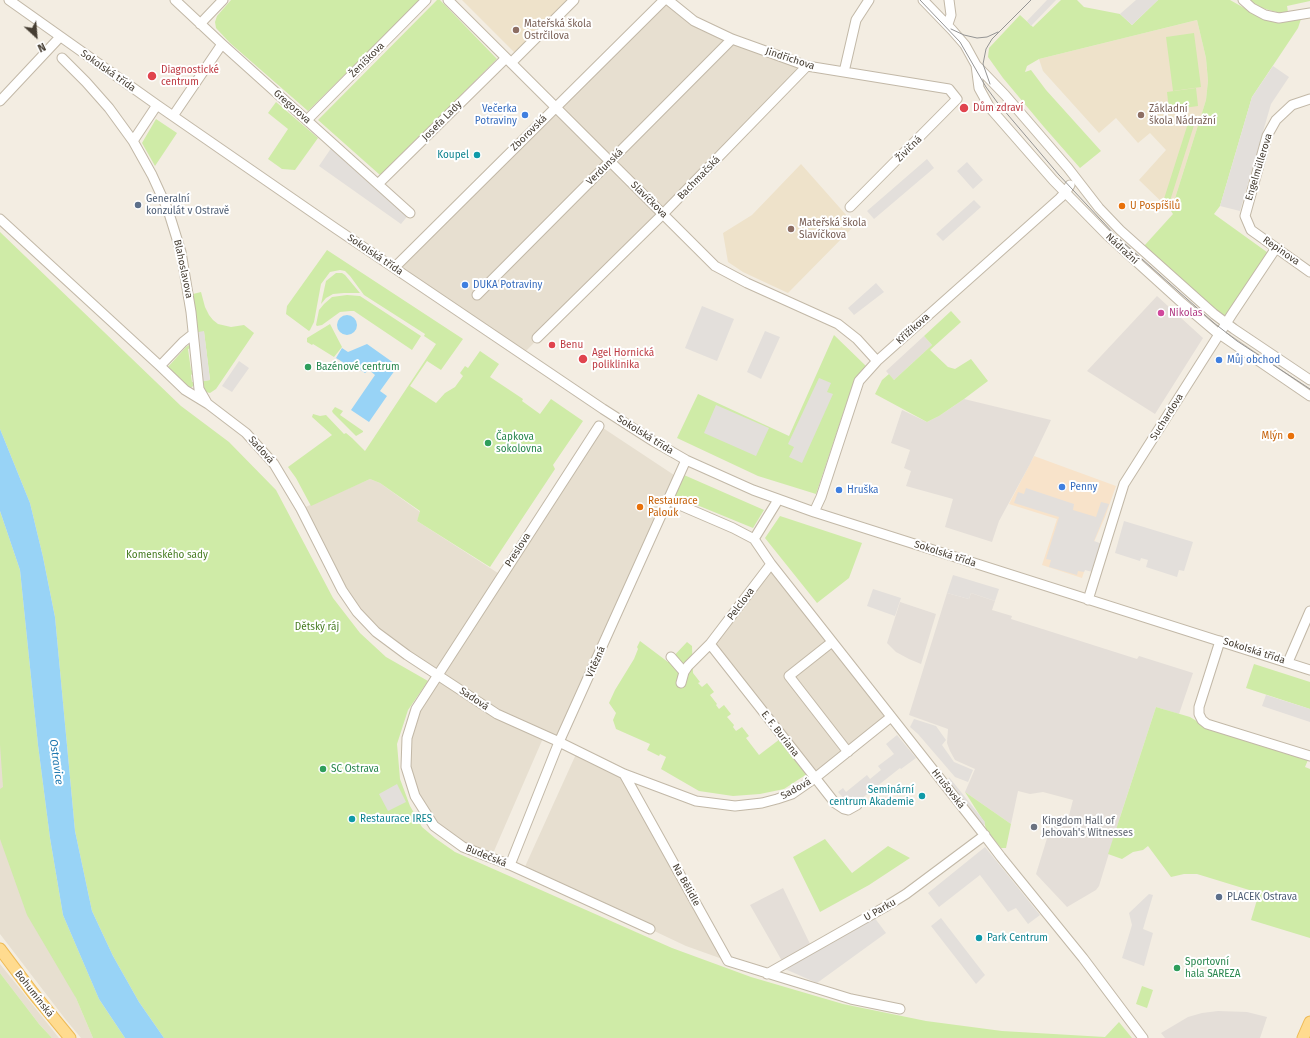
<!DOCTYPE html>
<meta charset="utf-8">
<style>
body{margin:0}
#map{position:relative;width:1310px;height:1038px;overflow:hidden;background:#f3ede2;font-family:"Fira Sans",sans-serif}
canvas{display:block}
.north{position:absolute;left:16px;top:16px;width:40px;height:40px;-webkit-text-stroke:3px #fff;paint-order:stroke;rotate:154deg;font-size:11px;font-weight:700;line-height:16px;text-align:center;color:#453d32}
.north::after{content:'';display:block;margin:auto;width:14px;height:18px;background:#453d32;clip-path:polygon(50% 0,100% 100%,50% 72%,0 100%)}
</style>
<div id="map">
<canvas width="1310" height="1038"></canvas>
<div class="north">N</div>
</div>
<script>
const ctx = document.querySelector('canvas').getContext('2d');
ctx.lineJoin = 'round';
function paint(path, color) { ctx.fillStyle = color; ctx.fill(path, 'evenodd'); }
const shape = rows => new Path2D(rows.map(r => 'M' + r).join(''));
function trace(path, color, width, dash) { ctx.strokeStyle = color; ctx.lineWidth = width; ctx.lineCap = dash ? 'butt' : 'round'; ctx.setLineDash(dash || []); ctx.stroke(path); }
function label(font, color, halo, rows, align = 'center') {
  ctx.font = font + ' "Fira Sans",sans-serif'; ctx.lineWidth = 4; ctx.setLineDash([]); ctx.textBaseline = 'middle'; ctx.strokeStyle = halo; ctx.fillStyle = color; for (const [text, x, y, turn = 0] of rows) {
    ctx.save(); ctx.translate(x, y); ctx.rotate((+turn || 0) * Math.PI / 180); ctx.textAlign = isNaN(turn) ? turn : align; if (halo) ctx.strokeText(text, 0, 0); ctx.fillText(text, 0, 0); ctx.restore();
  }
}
paint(shape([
 [664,0,694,21,807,66,523,354,394,268],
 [600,426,677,477,559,742,544,736,491,858,434,826,411,788,407,738,438,675,357,612,301,509,370,479,380,483,420,512,417,521,501,575],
 [771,564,891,717,815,778,710,644],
 [0,713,76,998,93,1038,81,1038,66,1020,0,934],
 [577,752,624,774,728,961,686,946,650,929,523,871],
 [0,964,21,990,59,1038,52,1038,39,1024,0,973]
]), '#e7dfd0');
paint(shape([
 [1034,456,1116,486,1105,517,1094,542,1082,578,1042,565,1057,519,1009,504]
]), '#f8e3ca');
paint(shape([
 [1157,296,1203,338,1155,414,1087,371],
 [924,336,932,345,894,380,886,371],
 [964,399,1051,420,1030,464,999,521,992,542,945,527,953,499,906,486,911,471,904,468,910,450,891,443,902,410,927,422,939,416],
 [947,593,969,599,971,593,995,601,992,610,1012,616,1011,619,1137,659,1139,656,1193,673,1179,714,1156,707,1121,814,1099,886,1096,890,1067,907,1036,874,1053,819,1067,823,1073,800,1043,792,1030,794,1018,791,1011,824,965,792,975,769,955,760,950,751,947,743,948,729,909,715],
 [900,602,936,614,921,664,909,659,896,652,887,643],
 [783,888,811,946,782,961,750,905],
 [1218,1011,1247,1012,1267,1017,1260,1038,1165,1038,1161,1033,1188,1017,1202,1013]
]), '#e4ded8');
paint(shape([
 [462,0,570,0,516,54],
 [1197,20,1206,58,1208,81,1206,100,1171,211,1139,180,1166,150,1150,133,1138,143,1116,118,1099,133,1043,71,1039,59],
 [801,164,855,225,788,293,743,272,728,262,723,233,752,215]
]), '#eee2ca');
paint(shape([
 [231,0,420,0,308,111,230,43,216,28,215,22,217,16],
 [437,0,440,0,497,59,380,175,318,120],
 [1061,0,1077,0,1084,7,1120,14,1132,25,1158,0,1230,0,1262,18,1282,21,1301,19,1298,28,1252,97,1220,206,1214,214,1271,255,1228,320,1144,246,1173,214,1171,211,1206,100,1208,81,1206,58,1197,20,1039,59,1027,66,1025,72,1031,70,1046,90,1101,151,1080,168,1044,127,1003,78,988,57,989,48,1020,15,1033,27],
 [1247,0,1310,0,1310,1,1287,6,1288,12,1280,13,1258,7],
 [1194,33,1201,87,1173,91,1166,37],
 [1196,88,1198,106,1169,110,1167,92],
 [276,102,318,138,295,170,282,169,268,159,288,129,268,113],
 [1190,117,1196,119,1169,204,1163,202],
 [156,119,177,133,155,166,142,143],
 [0,232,181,406,229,442,276,490,333,598,360,633,386,657,428,681,408,710,397,744,400,779,410,806,422,827,435,838,455,852,672,948,751,977,843,1004,926,1021,1002,1031,1105,1037,1119,1022,1132,1038,164,1038,139,1002,113,956,92,911,75,831,55,617,43,557,30,503,0,429],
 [327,250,463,339,441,370,427,361,410,386,436,403,445,393,455,387,463,376,460,373,465,366,468,368,480,351,499,364,490,377,523,399,522,401,540,414,551,399,583,421,553,465,555,469,490,567,417,521,420,511,380,483,370,479,311,506,296,478,288,467,332,435,312,417,313,414,320,416,326,415,344,434,346,433,352,438,365,451,436,344,424,336,425,334,364,295,350,276,345,271,340,270,330,272,321,284,314,322,310,330,309,331,286,314,287,306],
 [336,273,342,273,345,275,360,293,344,293,333,294,326,298,321,304,326,281],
 [201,292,205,307,209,315,213,320,218,324,231,327,244,325,254,333,216,389,210,393,206,392,204,390,202,381,210,380,204,332,196,332,193,294],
 [347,295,360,296,421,336,412,350,354,311,350,311,340,312,322,325,317,326,316,325,319,310,324,304,332,297],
 [951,311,961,322,930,350,948,367,955,369,971,359,988,381,964,399,939,416,927,422,875,394,882,380,889,374,894,380,932,345,924,336],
 [330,324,342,347,334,357,313,344,312,345,307,342,307,338],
 [834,335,866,366,855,378,816,494,758,476,677,438,698,394,789,436],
 [189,345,191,346,191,348,188,349,191,370,193,371,194,373,191,375,192,382,194,382,194,385,190,389,167,368,186,347],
 [335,407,343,411,340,415,363,431,363,432,356,436,333,413,332,411],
 [684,475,764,510,753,528,675,496],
 [0,511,20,570,38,745,50,838,63,915,99,999,125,1038,93,1038,76,998,27,915,0,839,0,789,3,787,0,745],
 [780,516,862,543,849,578,817,603,765,538],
 [640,641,668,662,687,642,692,646,693,673,700,682,698,683,702,687,707,683,714,692,710,695,717,704,716,705,719,709,724,705,731,714,727,717,734,725,733,727,736,731,742,727,749,736,746,738,759,755,780,739,807,774,784,789,760,794,733,796,699,791,661,769,666,757,660,754,659,756,647,750,650,744,616,729,613,720,616,713,609,703,615,690,634,659,638,649,637,647],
 [1254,664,1310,682,1310,709,1246,688],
 [1156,707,1190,717,1208,728,1308,760,1305,767,1310,769,1310,938,1251,920,1259,893,1197,874,1184,874,1171,877,1148,846,1143,850,1133,852,1122,859,1108,854],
 [965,792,1011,824,1006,848,1001,848,986,829,984,822],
 [825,839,852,873,888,846,910,858,869,885,820,912,793,857],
 [0,973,39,1024,52,1038,0,1038],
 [1142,986,1153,990,1147,1008,1136,1004]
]), '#cfeba7');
paint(shape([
 [1047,0,1056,0,1031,26,1027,21],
 [1136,0,1158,0,1132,25,1120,14],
 [1273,66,1289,77,1271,104,1240,211,1220,206,1252,97],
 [334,144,410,213,401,224,319,166],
 [927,159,934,168,874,219,867,211],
 [967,162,983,180,973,189,957,171],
 [974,200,981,207,943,241,936,234],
 [876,283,884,292,854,315,848,308],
 [702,306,734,319,717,361,685,348],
 [204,331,210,380,198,382,193,333],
 [765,331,780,337,761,379,747,372],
 [239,361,249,368,232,392,222,386],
 [819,378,831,383,827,392,833,394,802,463,789,457,794,447,788,444],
 [716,405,769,428,756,456,704,433],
 [1026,488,1074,504,1073,510,1096,517,1101,502,1109,504,1094,541,1105,545,1096,573,1085,570,1084,572,1078,571,1077,575,1049,567,1051,560,1046,559,1059,517,1014,503,1018,492,1024,494],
 [1124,521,1193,542,1184,571,1179,570,1177,577,1146,567,1148,560,1141,558,1140,561,1115,553],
 [953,575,999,589,995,601,971,593,969,599,947,593],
 [873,589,901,598,895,616,867,606],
 [1266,695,1310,709,1310,722,1262,706],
 [914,719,936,726,946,740,942,745,954,762,973,770,968,782,955,777,918,734,910,727],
 [897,735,916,758,901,769,900,768,856,803,852,798,845,800,838,792,843,788,846,792,867,775,870,779,881,770,878,766,894,754,886,744],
 [949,777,985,822,982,832,947,787],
 [397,784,406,802,388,811,379,794],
 [985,847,1040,915,1028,924,1016,908,1008,912,980,875,939,907,928,893],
 [1149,894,1153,895,1143,929,1153,933,1144,966,1122,958,1132,925,1129,913],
 [874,917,886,933,817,983,785,969],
 [941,918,985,975,976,984,931,926]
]), '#e3dfdb');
paint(shape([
 '337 325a10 10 0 1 1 20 0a10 10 0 1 1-20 0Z',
 [367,344,398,366,380,391,387,396,369,422,351,410,375,375,369,370,365,373,356,367,353,367,349,370,343,366,344,363,336,358,342,348,348,352],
 [0,429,30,503,43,557,55,617,75,831,92,911,113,956,139,1002,164,1038,125,1038,99,999,63,915,50,838,38,745,20,570,0,511]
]), '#98d3f6');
const minor = shape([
 [9,0,157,105,335,228,603,409,653,441,686,460,753,490,814,512,1310,670],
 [175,0,222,44,410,213],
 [448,0,715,266,747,283,838,324,857,339,877,361],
 [668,0,694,21,732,39,807,66,949,89,957,99,850,207],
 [923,0,952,30,965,45,976,65,1005,95,1068,168,1099,208,1120,230,1214,314,1234,329,1310,380],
 [1243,0,1252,8,1265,15,1279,18,1310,13],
 [200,24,223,0],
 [948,24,951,15,949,0],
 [62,58,86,82,109,108,133,141],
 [511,63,574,0],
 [976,65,979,88,990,108,1053,180,1107,235,1182,303,1215,331,1310,396],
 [844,72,856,20,869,0],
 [1310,99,1292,105,1276,120,1267,136,1245,216,1251,230,1310,272],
 [0,101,60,37],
 [157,105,133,141,152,175,168,210,181,252,191,312,199,389,207,403],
 [173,116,222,44],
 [307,120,426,0],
 [378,184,506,58],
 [0,219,160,366,185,390,208,404,246,433,274,464,301,509,342,590,357,612,376,632,407,655,497,714,555,740,624,774,696,801,735,806,762,803,777,799,792,794,815,778,891,717],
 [394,268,664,0],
 [477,295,732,39],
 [537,338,663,214,807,66],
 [160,366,183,342,193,334],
 [599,426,416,709,407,738,406,767,415,796,434,826,463,847,510,865,650,929],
 [668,500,733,528,754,539,771,564,982,832,1001,857,1083,958,1143,1038],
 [814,512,821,497,859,381,877,361,1060,198,1065,193,1070,185],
 [754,539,778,500],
 [1088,600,1124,484,1232,314,1276,248],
 [1220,641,1199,707,1199,714,1202,720,1207,724,1310,756],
 [832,642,789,676,848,752],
 [710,644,835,803,844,809,848,810,857,805],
 [671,657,684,672],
 [1288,662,1310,611],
 [681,683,684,672,688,666,710,644,771,564],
 [624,774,728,961,851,999,900,1009],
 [510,865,559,742,686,460],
 [767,974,885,907,906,894,985,835]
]);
const major = shape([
 [0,949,33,993,70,1038],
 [1303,1038,1310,1022]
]);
trace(minor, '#c2b8a7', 11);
trace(major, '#eeba55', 13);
trace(minor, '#fff', 9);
trace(major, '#ffdb8f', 11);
trace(shape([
 [920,0,960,42,986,87,997,102,1059,175,1115,235,1214,323,1237,341,1310,389],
 [951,29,964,35,977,38,987,37,998,32],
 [990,84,983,64,986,49,992,39,1031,0]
]), '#949494', 1);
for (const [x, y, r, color] of [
 [516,30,4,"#8d6e63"],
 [152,76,5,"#e0444e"],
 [964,108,5,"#e0444e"],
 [525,115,4,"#3f7fe0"],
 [1141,115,4,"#8d6e63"],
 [477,155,4,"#0f9aa8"],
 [138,205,4,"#5c6f8a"],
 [1122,206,4,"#e8710a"],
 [791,229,4,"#8d6e63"],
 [465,285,4,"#3f7fe0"],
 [1161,313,4,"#d1479c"],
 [552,345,4,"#e0444e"],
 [583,359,5,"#e0444e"],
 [1219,360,4,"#3f7fe0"],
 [308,367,4,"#2e9e5b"],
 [1291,436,4,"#e8710a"],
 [488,443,4,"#2e9e5b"],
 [1062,487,4,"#3f7fe0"],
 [839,490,4,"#3f7fe0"],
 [640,507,4,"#e8710a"],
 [323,769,4,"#2e9e5b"],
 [922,796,4,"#0f9aa8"],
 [352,819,4,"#0f9aa8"],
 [1034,827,4,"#6b7280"],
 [1219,897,4,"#5c6f8a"],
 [979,938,4,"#0f9aa8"],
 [1177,968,4,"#2e9e5b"]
]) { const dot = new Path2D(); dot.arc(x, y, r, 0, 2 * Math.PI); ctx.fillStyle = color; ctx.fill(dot); trace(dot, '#fff', 1.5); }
label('10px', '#785e54', '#fff', [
 ["Mateřská škola",524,24],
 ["Ostrčilova",524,36],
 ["Základní",1149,109],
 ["škola Nádražní",1149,121],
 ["Mateřská škola",799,223],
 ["Slavíčkova",799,235]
], 'left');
label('10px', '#453d32', '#fff', [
 ["Jindřichova",790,59,18],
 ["Ženíškova",367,60,-45],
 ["Sokolská třída",108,71,35],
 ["Gregorova",292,107,41],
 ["Josefa Lady",442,121,-45],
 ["Zborovská",529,133,-45],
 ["Živičná",909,149,-45],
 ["Verdunská",605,167,-45],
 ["Engelmüllerova",1259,167,-73],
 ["Bachmačská",699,178,-46],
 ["Slavíčkova",649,200,45],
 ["Nádražní",1122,249,43],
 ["Repinova",1281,251,35],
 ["Sokolská třída",375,255,34],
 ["Blahoslavova",183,269,78],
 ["Křižíkova",913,329,-42],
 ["Suchardova",1167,417,-58],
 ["Sokolská třída",645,435,32],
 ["Sadová",261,450,48],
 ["Preslova",518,550,-57],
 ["Sokolská třída",945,554,18],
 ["Pelclova",741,604,-53],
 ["Sokolská třída",1254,651,18],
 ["Vítězná",596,662,-66],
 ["Sadová",474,699,34],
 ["E. F. Buriana",780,734,52],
 ["Sadová",796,789,-29],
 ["Hrušovská",948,789,52],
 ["Budečská",486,856,22],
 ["Na Bělidle",686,885,61],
 ["U Parku",880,910,-30],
 ["Bohumínská",34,994,52]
]);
label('10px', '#be3a42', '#fff', [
 ["Diagnostické",161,70],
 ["centrum",161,82],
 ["Dům zdraví",973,108],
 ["Benu",560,345],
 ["Agel Hornická",592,353],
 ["poliklinika",592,365]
], 'left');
label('10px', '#366cbe', '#fff', [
 ["Večerka",517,109,"right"],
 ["Potraviny",517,121,"right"],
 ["DUKA Potraviny",473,285],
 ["Můj obchod",1227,360],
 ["Penny",1070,487],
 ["Hruška",847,490]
], 'left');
label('10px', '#0d838f', '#fff', [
 ["Koupel",469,155],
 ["Seminární",914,790],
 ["centrum Akademie",914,802],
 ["Restaurace IRES",360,819,"left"],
 ["Park Centrum",987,938,"left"]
], 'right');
label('10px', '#4e5e75', '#fff', [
 ["Generalní",146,199],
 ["konzulát v Ostravě",146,211],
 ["PLACEK Ostrava",1227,897]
], 'left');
label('10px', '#c56008', '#fff', [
 ["U Pospíšilů",1130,206],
 ["Mlýn",1283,436,"right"],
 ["Restaurace",648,501],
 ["Palouk",648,513]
], 'left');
label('10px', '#b23c85', '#fff', [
 ["Nikolas",1169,313]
], 'left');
label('10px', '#27864d', '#fff', [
 ["Bazénové centrum",316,367],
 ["Čapkova",496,437],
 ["sokolovna",496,449],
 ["SC Ostrava",331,769],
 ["Sportovní",1185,962],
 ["hala SAREZA",1185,974]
], 'left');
label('10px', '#467b21', '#fff', [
 ["Komenského sady",167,555],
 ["Dětský ráj",317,627]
]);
label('10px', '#5b616d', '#fff', [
 ["Kingdom Hall of",1042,821],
 ["Jehovah's Witnesses",1042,833]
], 'left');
label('italic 11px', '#227ab1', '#fff', [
 ["Ostravice",56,762,82]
]);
</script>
